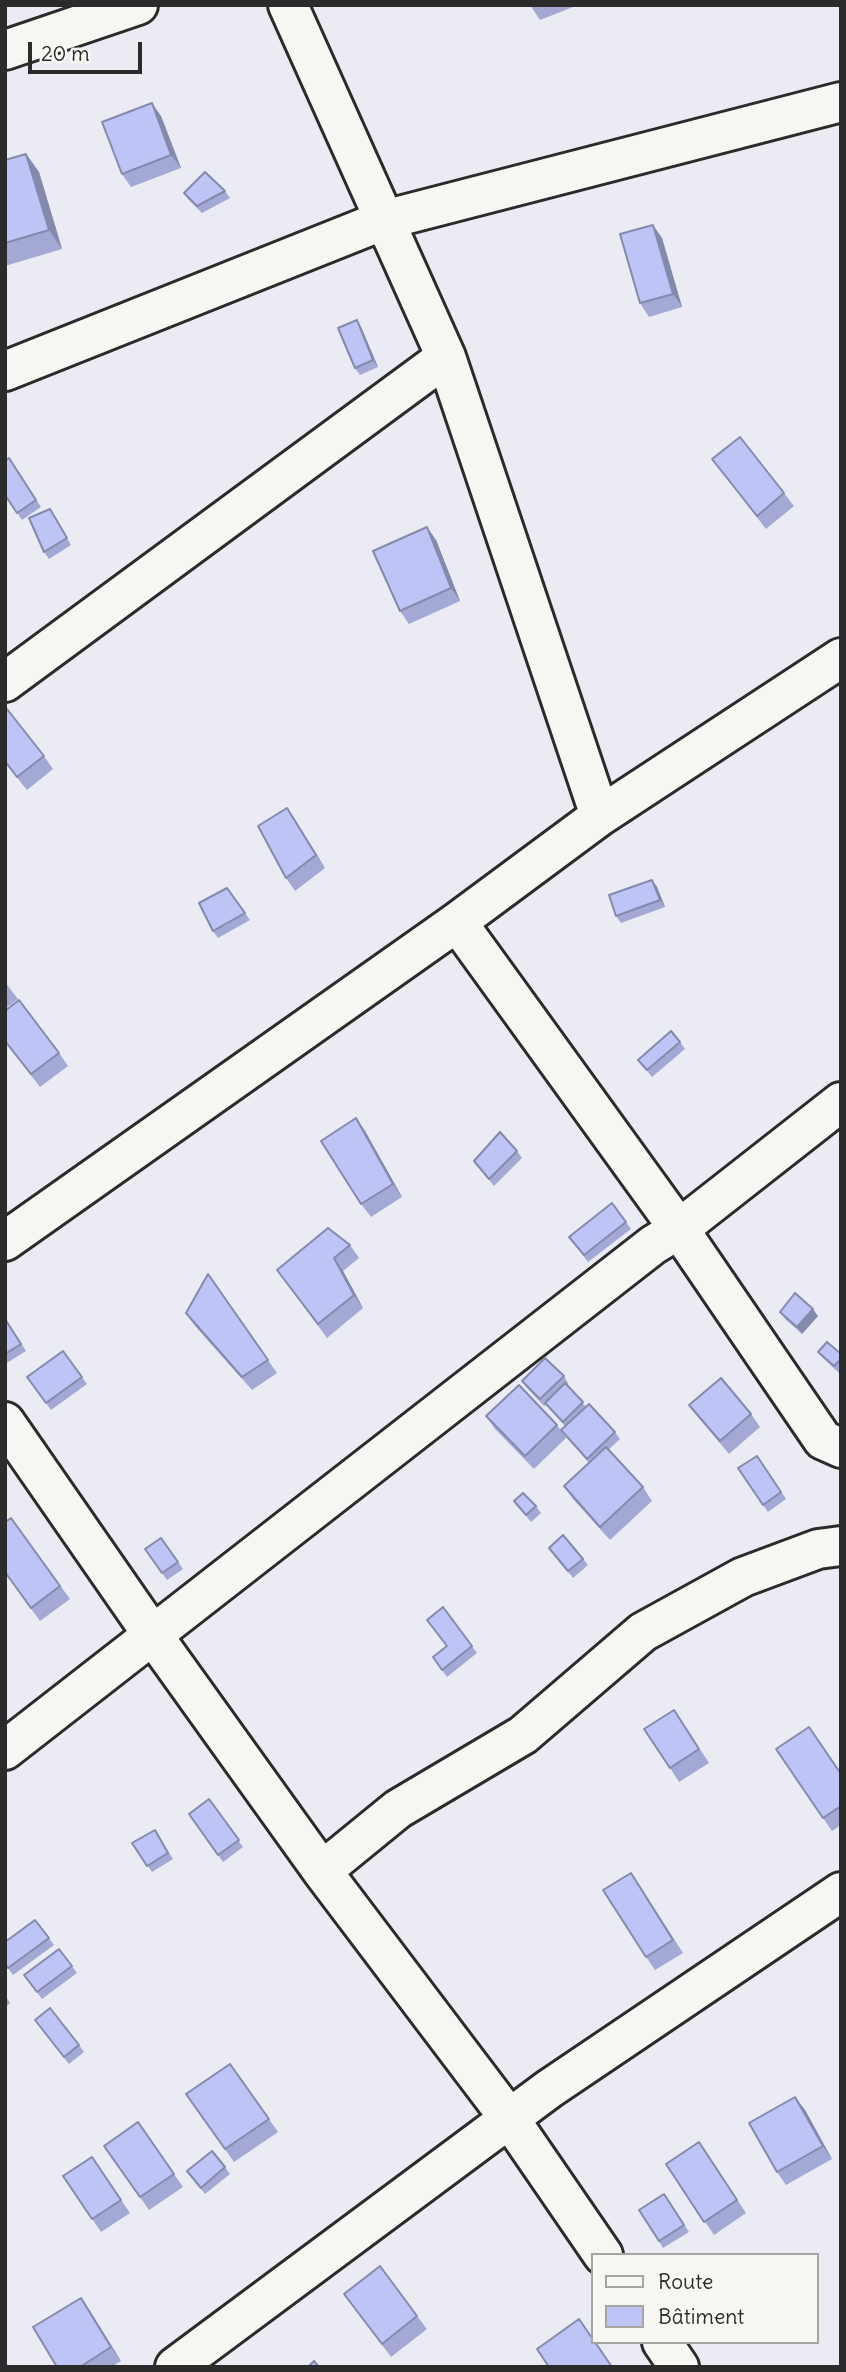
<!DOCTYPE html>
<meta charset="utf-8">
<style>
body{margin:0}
#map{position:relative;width:846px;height:2372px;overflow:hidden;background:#ebecf3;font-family:Delius,sans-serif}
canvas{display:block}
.frame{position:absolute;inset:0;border:7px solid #2b2b2b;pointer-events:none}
.legend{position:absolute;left:591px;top:2253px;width:228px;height:91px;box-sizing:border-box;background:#f6f6f2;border:2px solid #a5a5a2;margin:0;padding:9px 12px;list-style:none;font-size:21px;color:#2b2b2b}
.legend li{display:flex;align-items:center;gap:14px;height:35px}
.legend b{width:35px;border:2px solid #a5a5a2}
.scale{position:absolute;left:28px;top:42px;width:114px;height:32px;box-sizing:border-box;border:4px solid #2b2b2b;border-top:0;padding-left:9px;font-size:21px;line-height:24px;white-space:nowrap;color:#2b2b2b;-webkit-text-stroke:5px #f6f6f2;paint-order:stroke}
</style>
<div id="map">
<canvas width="846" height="2372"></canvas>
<div class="frame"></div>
<ul class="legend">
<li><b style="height:9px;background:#f6f6f2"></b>Route</li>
<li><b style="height:19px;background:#bec4f6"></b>Bâtiment</li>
</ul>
<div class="scale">20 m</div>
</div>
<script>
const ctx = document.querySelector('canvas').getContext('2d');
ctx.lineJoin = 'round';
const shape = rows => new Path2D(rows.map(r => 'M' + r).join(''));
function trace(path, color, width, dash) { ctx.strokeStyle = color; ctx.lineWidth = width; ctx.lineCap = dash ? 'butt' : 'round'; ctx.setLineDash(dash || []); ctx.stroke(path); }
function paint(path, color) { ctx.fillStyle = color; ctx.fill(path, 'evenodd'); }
const street = shape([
 [288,5,446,357,600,816],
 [5,50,138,5],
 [5,371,384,220,841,102],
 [5,682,446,357],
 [457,922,679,1229,823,1440,841,1448],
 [5,1241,457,922,600,816,841,658],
 [5,1422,152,1634,322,1871,509,2118,603,2255],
 [5,1750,653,1245,679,1229,841,1102],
 [322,1871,398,1809,523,1735,643,1632,743,1577,818,1549,841,1546],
 [662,2342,679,2367],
 [175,2367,549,2089,841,1892]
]);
trace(street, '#2b2b2b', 44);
trace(street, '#f6f6f2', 38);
paint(shape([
 [530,5,578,5,540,20],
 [161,116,181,168,131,187,122,174],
 [26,154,39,172,62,249,5,266,5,160],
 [225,191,230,198,202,213,188,199,184,193],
 [662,238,682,307,649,317,640,303],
 [357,320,361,327,378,367,360,375,355,368],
 [9,458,41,507,22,520,5,495],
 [712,459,784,493,794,506,766,529],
 [50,509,71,545,49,559,44,552],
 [436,540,460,601,409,624,400,611],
 [5,710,44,756,53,769,27,790,5,763],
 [287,808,325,868,295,891,286,878],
 [652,880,657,887,665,907,621,923,616,916],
 [227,888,250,920,218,938,213,931],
 [5,982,18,999,5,1009],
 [5,1011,59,1053,68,1066,40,1087,5,1042],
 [680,1042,685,1049,652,1077,638,1060],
 [356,1118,365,1131,402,1197,371,1217,361,1204],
 [517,1151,522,1158,494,1186,474,1161],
 [612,1203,631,1229,588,1262,569,1237],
 [350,1245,359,1258,343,1271,363,1308,327,1338,277,1270],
 [208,1274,277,1373,252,1390,195,1326,186,1313],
 [780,1312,818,1316,802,1334,785,1319],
 [5,1318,26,1351,5,1364],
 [63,1351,87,1384,51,1410,27,1377],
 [818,1352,841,1354,841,1371,839,1373,823,1358],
 [564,1376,568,1383,567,1385,586,1407,615,1432,620,1439,608,1450,643,1487,652,1501,610,1540,573,1499,564,1486,589,1463,561,1430,565,1426,546,1405,544,1406,527,1388,522,1381],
 [689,1405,751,1414,760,1427,729,1454,699,1418],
 [486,1416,557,1425,566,1438,534,1469,495,1429],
 [757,1456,786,1499,768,1512,738,1468],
 [514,1501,536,1506,541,1513,531,1522],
 [11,1518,70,1599,40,1621,5,1573],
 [161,1538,183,1569,167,1580,145,1549],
 [549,1548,583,1559,588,1565,573,1578],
 [443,1607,477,1653,447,1677,433,1657,447,1646],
 [683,1723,709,1763,679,1782,670,1768],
 [776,1749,841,1774,841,1825,832,1831],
 [209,1799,243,1847,223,1862,189,1814],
 [155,1830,173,1859,152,1872,132,1843],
 [640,1886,683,1953,655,1970,646,1957],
 [35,1920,54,1945,13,1975,5,1964],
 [59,1949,77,1973,42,1999,24,1975],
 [5,1995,10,2003,5,2008],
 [40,2027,79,2045,84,2052,69,2064],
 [230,2064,278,2132,234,2162,186,2094],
 [795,2097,805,2110,832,2159,786,2185,777,2172],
 [138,2122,183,2187,149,2210,104,2146],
 [699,2142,746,2213,714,2235,666,2164],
 [92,2157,130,2213,101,2232,63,2176],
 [225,2167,230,2174,205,2194,187,2171],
 [669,2201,689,2232,663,2248,659,2241],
 [344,2294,417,2316,427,2329,391,2357],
 [81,2298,121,2361,111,2367,57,2367]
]), '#a3a9d4');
paint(shape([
 [152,103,161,116,181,168,171,155],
 [26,154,39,172,62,249,49,230],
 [653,225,662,238,682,307,673,294],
 [357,320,361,327,378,367,373,360],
 [427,527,436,540,460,601,451,588],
 [287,808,296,821,325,868,316,855],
 [652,880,657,887,665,907,660,900],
 [356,1118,365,1131,402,1197,393,1184],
 [334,1258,343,1271,363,1308,354,1295],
 [813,1309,818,1316,802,1334,797,1327],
 [795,2097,805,2110,832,2159,823,2146],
 [81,2298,90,2311,121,2361,111,2347]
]), '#8589ac');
const building = shape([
 [152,103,171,155,122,174,102,122,152,103],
 [26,154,49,230,5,243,5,160,26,154],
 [205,172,225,191,197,206,184,193,205,172],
 [653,225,673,294,640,303,620,234,653,225],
 [357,320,373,360,355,368,338,328,357,320],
 [740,437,784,493,757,516,712,459,740,437],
 [9,458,36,500,17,513,5,495,5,461,9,458],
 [50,509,67,538,44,552,29,518,50,509],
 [427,527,451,588,400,611,373,551,427,527],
 [7,709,44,756,17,777,5,761,5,710,7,709],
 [287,808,316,855,286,878,258,826,287,808],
 [652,880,660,900,616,916,609,895,652,880],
 [227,888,245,913,213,931,199,903,227,888],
 [19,1000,59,1053,31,1074,5,1041,5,1011,19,1000],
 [671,1031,680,1042,647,1070,638,1060,671,1031],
 [356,1118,393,1184,361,1204,321,1141,356,1118],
 [500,1132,517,1151,489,1179,474,1161,500,1132],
 [612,1203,626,1222,584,1255,569,1237,612,1203],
 [328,1228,350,1245,334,1258,354,1295,318,1324,277,1270,328,1228],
 [208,1274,268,1360,242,1377,186,1313,208,1274],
 [795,1293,813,1309,797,1327,780,1312,795,1293],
 [5,1319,21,1344,5,1354,5,1319],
 [827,1342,841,1354,841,1359,834,1366,818,1352,827,1342],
 [63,1351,82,1377,46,1403,27,1377,63,1351],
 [545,1358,564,1376,540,1399,522,1381,545,1358],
 [721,1378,751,1414,720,1441,689,1405,721,1378],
 [565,1383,583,1402,563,1422,545,1403,565,1383],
 [519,1385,557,1425,525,1456,486,1416,519,1385],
 [589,1404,615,1432,587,1459,561,1430,589,1404],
 [606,1447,643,1487,600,1527,564,1486,606,1447],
 [757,1456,781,1492,763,1505,738,1468,757,1456],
 [523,1493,536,1506,526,1515,514,1501,523,1493],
 [11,1518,60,1586,31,1608,5,1572,5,1522,11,1518],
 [563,1535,583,1559,568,1571,549,1548,563,1535],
 [161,1538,178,1562,162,1573,145,1549,161,1538],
 [443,1607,472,1646,442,1670,433,1657,447,1646,427,1620,443,1607],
 [674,1710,699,1749,670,1768,644,1729,674,1710],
 [809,1727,841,1774,841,1806,823,1818,776,1749,809,1727],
 [209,1799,239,1840,218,1855,189,1814,209,1799],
 [155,1830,168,1853,147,1866,132,1843,155,1830],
 [631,1873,673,1940,646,1957,603,1890,631,1873],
 [35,1920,49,1938,8,1968,5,1964,5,1942,35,1920],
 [59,1949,72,1966,37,1992,24,1975,59,1949],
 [50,2008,79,2045,64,2057,35,2020,50,2008],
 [230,2064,269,2119,225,2149,186,2094,230,2064],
 [795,2097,823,2146,777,2172,749,2123,795,2097],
 [138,2122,174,2174,140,2197,104,2146,138,2122],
 [699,2142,737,2200,704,2222,666,2164,699,2142],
 [212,2151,225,2167,201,2188,187,2171,212,2151],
 [92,2157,121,2200,92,2219,63,2176,92,2157],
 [664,2194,684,2225,659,2241,639,2210,664,2194],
 [380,2266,417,2316,382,2344,344,2294,380,2266],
 [81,2298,111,2347,80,2367,57,2367,33,2327,81,2298],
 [579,2319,592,2338,592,2342,595,2342,612,2367,549,2367,537,2349,579,2319],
 [314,2361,319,2367,308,2367,314,2361]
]);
paint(building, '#bec4f6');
trace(building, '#8589ac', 2);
</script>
